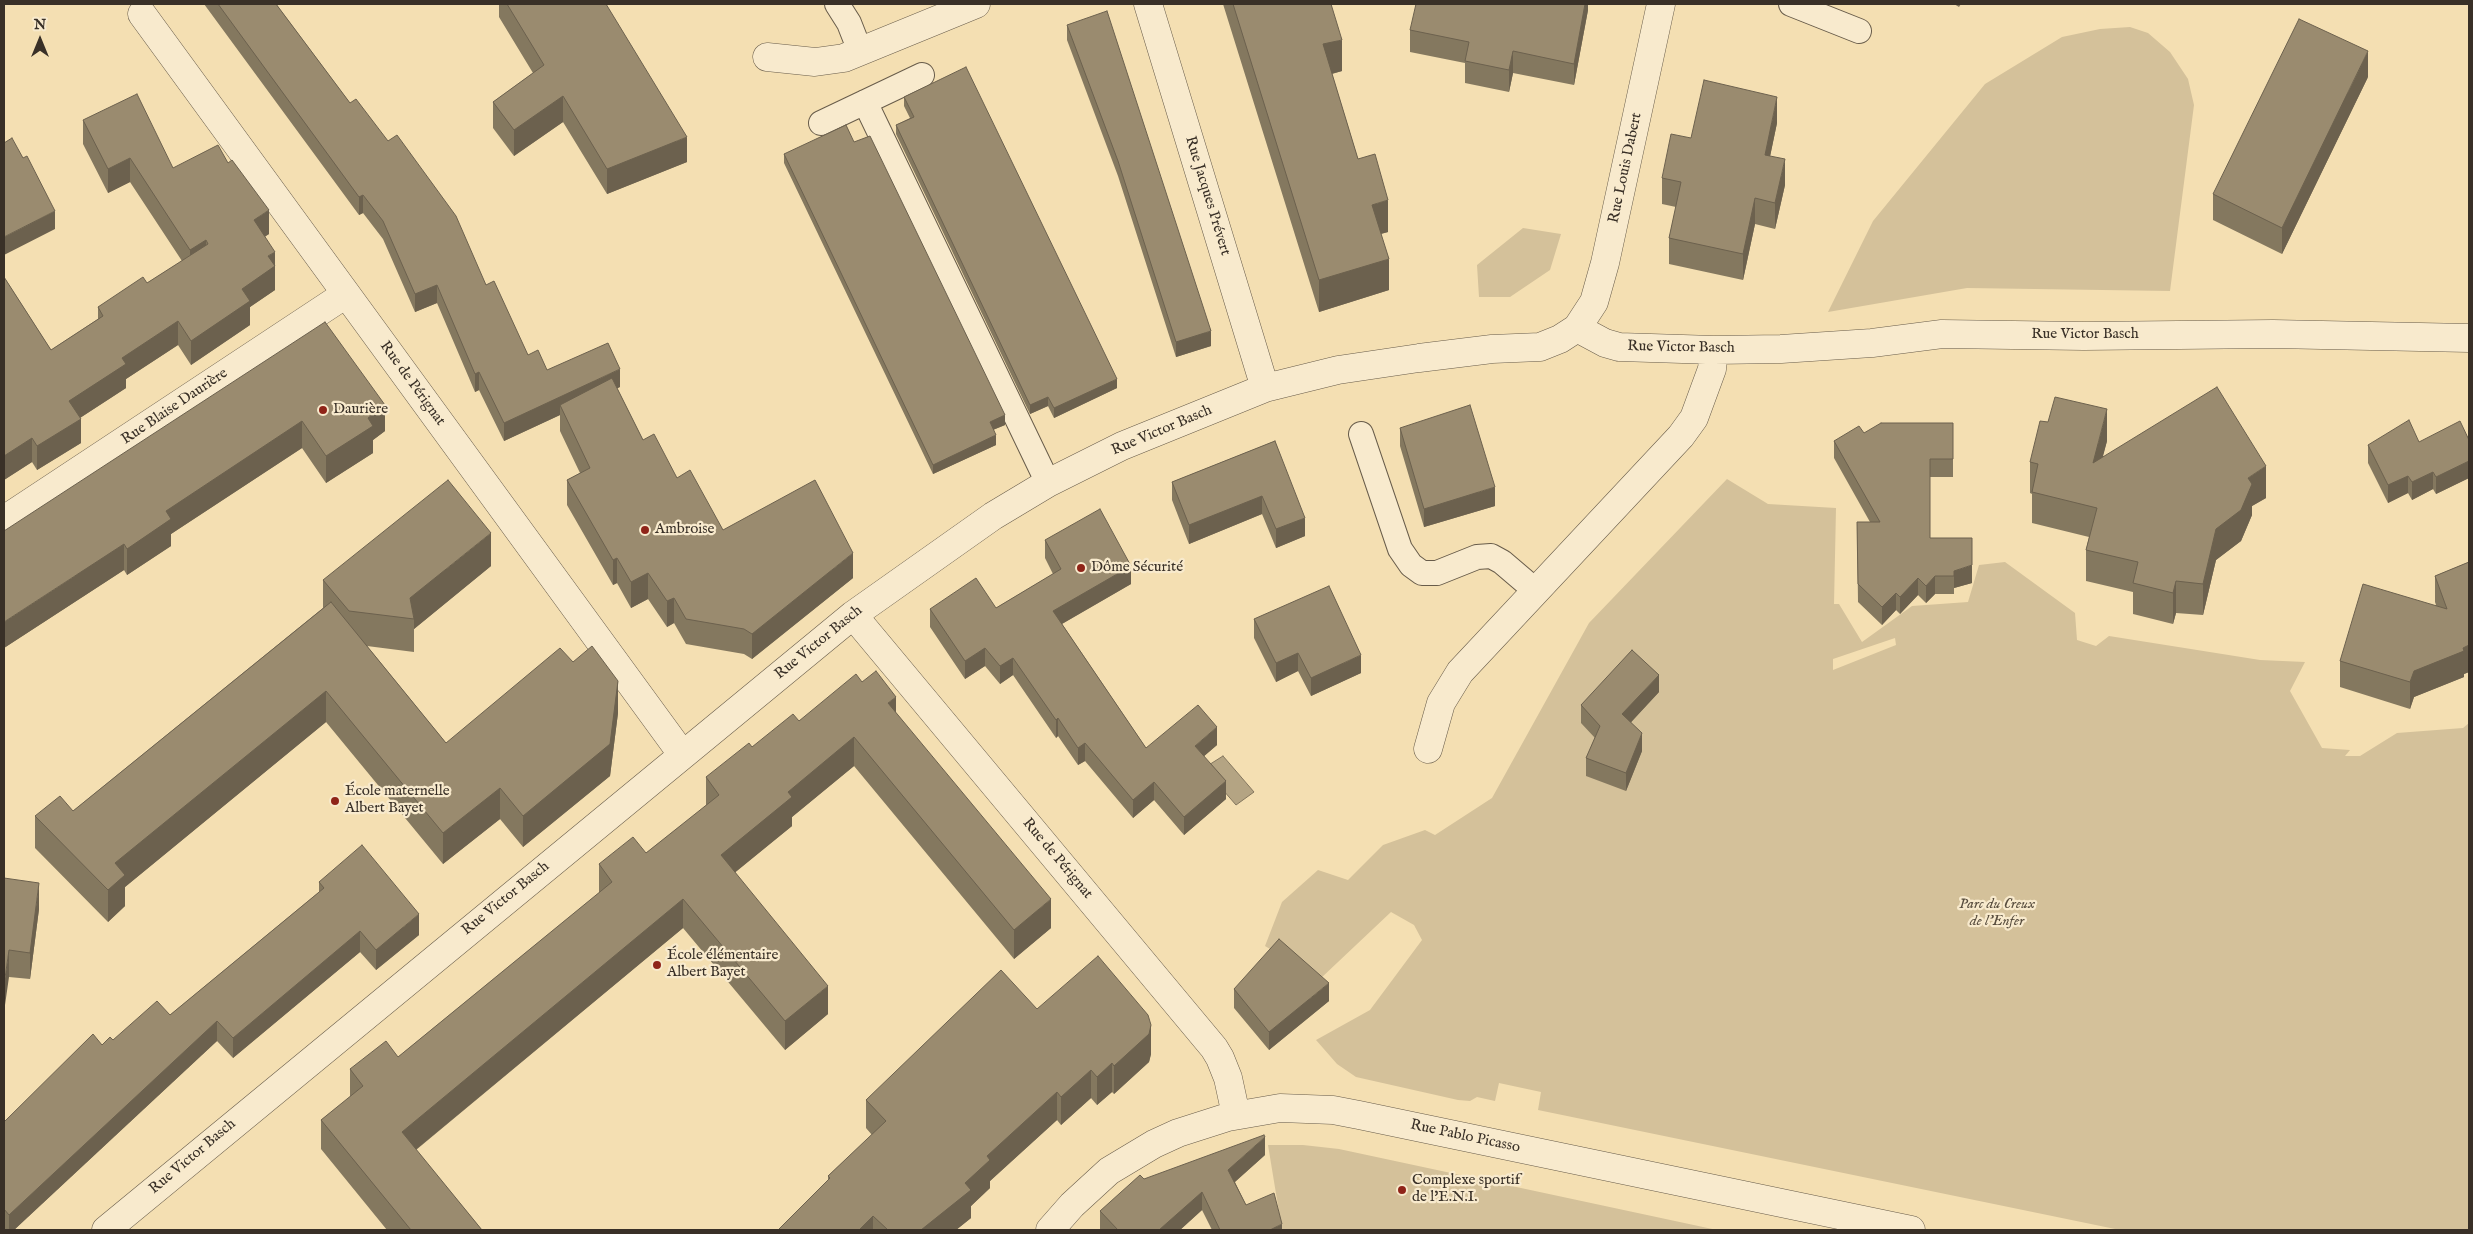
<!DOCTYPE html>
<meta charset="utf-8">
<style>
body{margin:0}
#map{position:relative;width:2473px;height:1234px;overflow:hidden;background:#f4dfb2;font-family:"IM FELL English",serif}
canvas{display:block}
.frame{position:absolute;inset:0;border:5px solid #393027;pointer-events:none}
.north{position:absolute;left:15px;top:15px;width:50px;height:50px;-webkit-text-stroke:4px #f8eacd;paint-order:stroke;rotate:0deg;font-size:14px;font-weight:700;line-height:20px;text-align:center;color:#393027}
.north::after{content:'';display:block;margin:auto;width:18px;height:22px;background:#393027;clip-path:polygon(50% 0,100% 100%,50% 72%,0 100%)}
</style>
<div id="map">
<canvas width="2473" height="1234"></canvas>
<div class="frame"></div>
<div class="north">N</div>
</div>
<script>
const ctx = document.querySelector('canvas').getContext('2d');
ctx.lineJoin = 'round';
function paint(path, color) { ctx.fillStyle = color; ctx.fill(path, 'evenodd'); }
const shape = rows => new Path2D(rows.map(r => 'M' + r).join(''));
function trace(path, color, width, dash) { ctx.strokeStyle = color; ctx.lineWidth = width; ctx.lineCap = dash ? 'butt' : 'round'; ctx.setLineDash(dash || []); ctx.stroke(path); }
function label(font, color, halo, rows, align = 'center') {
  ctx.font = font + ' "IM FELL English",serif'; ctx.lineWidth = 4.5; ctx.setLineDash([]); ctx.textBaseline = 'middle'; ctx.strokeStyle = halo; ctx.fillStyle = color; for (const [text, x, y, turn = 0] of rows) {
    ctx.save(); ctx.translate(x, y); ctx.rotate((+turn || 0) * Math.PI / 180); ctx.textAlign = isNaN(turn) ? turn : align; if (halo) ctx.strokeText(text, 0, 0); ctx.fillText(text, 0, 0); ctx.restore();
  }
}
paint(shape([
 [2130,27,2148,33,2170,52,2188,79,2194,105,2170,291,1967,288,1828,312,1873,221,1985,84,2062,37,2100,29],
 [1523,228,1561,234,1550,270,1510,297,1479,297,1477,265],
 [1727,479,1768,504,1836,508,1834,604,1839,604,1862,642,1912,606,1968,602,1979,565,2005,562,2075,613,2077,640,2096,646,2109,636,2260,660,2305,662,2290,691,2322,748,2350,750,2345,756,2360,756,2397,733,2463,728,2469,723,2469,1230,2120,1230,1538,1110,1541,1092,1499,1083,1495,1101,1477,1097,1470,1101,1458,1100,1356,1077,1337,1064,1316,1040,1370,1010,1422,940,1414,925,1391,912,1320,979,1265,946,1282,902,1318,870,1348,880,1383,845,1425,830,1435,835,1492,798,1589,623],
 [1895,638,1896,645,1833,670,1833,659],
 [1268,1145,1303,1145,1339,1149,1717,1230,1282,1230]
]), '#d4c19a');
const water = shape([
 [1223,756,1254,792,1236,805,1204,768,1223,756]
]);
paint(water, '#b4a483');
trace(water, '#83765e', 1);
const service = shape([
 [837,4,849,23,860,51],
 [1791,4,1859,31],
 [865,102,1048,483],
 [821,123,922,75],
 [1361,434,1400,549,1411,565,1422,573,1437,573,1477,557,1491,556,1502,562,1536,591]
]);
const minor = shape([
 [1148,4,1265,388],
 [142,14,682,754],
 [767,57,815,62,844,58,976,4],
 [1577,328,1594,302,1605,263,1661,4],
 [4,520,346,294],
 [853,615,1214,1048,1220,1058,1228,1078,1236,1115],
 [1428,749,1441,703,1460,672,1681,436,1694,418,1712,369,1714,350],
 [106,1230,853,615,993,516,1048,483,1122,446,1265,388,1338,370,1419,358,1492,349,1540,347,1560,339,1577,328,1605,343,1619,347,1714,350,1781,349,1872,343,1942,334,2084,336,2273,334,2469,338],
 [1050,1230,1072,1205,1109,1171,1154,1144,1178,1133,1228,1117,1280,1108,1333,1110,1359,1115,1911,1230]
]);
trace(service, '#685c4a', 26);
trace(minor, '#685c4a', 29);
trace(service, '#f8eacd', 24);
trace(minor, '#f8eacd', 28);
paint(shape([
 [204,4,276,4,486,285,528,355,547,370,620,387,617,388,643,440,723,530,853,578,752,659,744,654,686,644,674,623,667,627,648,599,631,608,617,583,613,585,567,505,567,480,580,473,560,431,560,415,504,441,479,390,475,392,437,303,415,312,383,239,363,213,359,215],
 [499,4,606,4,687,162,607,194,563,122,514,156,493,128,493,102,533,73,499,17],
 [1223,4,1331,4,1342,71,1332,74,1358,159,1388,232,1381,234,1389,290,1319,312],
 [1588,4,1588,10,1574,85,1513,73,1509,92,1465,83,1465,63,1410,52,1410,30],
 [1954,4,1961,4,1959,7],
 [1067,25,1211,346,1176,357,1118,176,1067,40],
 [2368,77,2282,254,2213,220,2213,194],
 [904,97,1117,388,1054,418,1048,406,1030,414,896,134,896,125,910,118,904,106],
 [83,120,173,168,228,163,269,234,265,236,275,290,250,307,250,325,191,365,178,345,126,379,126,388,80,418,81,443,37,470,32,462,4,480,4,277,51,350,98,319,98,307,147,283,182,261,130,182,108,193,83,144],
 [1777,123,1770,156,1785,185,1775,229,1755,224,1743,280,1669,264,1669,238,1676,207,1662,204,1662,178,1691,138],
 [854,142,1005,425,993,430,996,445,933,474,784,163,784,154],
 [325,322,385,431,373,440,373,453,326,483,302,448,171,534,171,546,127,575,124,570,4,648],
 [1953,423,1953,477,1930,477,1930,538,1972,583,1954,588,1954,594,1935,594,1926,603,1918,595,1900,614,1896,610,1882,625,1858,602,1857,522,1870,522,1834,458,1834,441,1864,433],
 [1400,428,1495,506,1424,527,1400,446],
 [2469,440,2469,478,2436,494,2433,489,2412,500,2408,493,2388,503,2368,463,2368,445,2419,442],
 [1275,441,1305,536,1276,548,1262,514,1189,544,1172,500,1172,482],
 [2107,441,2102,458,2266,498,2252,506,2252,515,2241,541,2216,560,2203,615,2176,613,2173,624,2133,614,2133,592,2086,581,2086,550,2089,537,2032,523,2032,494,2030,493,2030,462],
 [1045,540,1131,584,1062,624,1146,748,1217,745,1204,756,1226,799,1184,835,1154,800,1133,818,1085,761,1078,765,1058,736,1056,738,1013,675,1000,684,985,666,965,679,930,627,930,609,996,608,1053,574,1045,558],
 [2469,562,2469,672,2464,674,2464,677,2414,697,2410,709,2340,687,2340,661,2436,605,2435,602,2435,576],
 [491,566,414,629,414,652,367,646,446,743,618,713,610,776,523,847,500,819,443,864,326,722,125,887,125,906,108,922,35,848,35,816,73,811,323,608,323,580],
 [1254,619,1361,673,1311,696,1298,671,1276,682,1254,638],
 [862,682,896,713,1051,928,1014,959,854,766,792,817,792,826,735,872,828,1014,785,1050,683,928,416,1150,482,1230,387,1230,321,1149,321,1120,350,1097,350,1069,398,1057,599,893,599,864,646,853,706,806,706,777,752,747,799,721],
 [1659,692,1631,722,1642,751,1626,791,1586,776,1586,758,1595,738,1581,723,1581,705],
 [4,878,39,909,30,979,9,977],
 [319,882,419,935,376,970,360,952,233,1058,217,1041,14,1230,4,1230,4,1122,102,1045,170,1015,319,892],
 [1234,989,1329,1001,1269,1050,1234,1008],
 [1037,1009,1151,1054,1149,1062,1114,1094,1112,1092,1097,1105,1091,1098,1061,1125,1057,1120,990,1181,990,1188,971,1206,971,1218,956,1230,778,1230,828,1180,828,1176,872,1135,866,1128,866,1100],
 [1265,1155,1235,1182,1246,1205,1282,1230,1212,1230,1202,1210,1180,1230,1102,1230,1100,1229,1100,1211,1144,1179]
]), '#84785f');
paint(shape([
 [1585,4,1588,4,1588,10,1574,85,1574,64],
 [1342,40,1342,71,1323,76,1323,44],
 [1513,51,1513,73,1509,92,1509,70],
 [2368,51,2368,77,2282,254,2282,228],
 [563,96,563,122,514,156,514,130],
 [1777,97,1777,123,1765,181,1765,155],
 [687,137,687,162,607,194,607,169],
 [130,158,130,182,108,193,108,169],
 [1785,159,1785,185,1775,229,1775,203],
 [363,195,363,213,359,215,359,197],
 [1755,198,1755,224,1743,280,1743,254],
 [1388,200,1388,232,1372,236,1372,205],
 [269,210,269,234,254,244,254,220],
 [55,211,55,229,4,255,4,237],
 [206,240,206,264,190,274,190,250],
 [275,252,275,290,250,307,250,325,191,365,191,341,242,289,268,256],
 [1389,259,1389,290,1319,312,1319,280],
 [437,285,437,303,415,312,415,294],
 [178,321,178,345,126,379,126,388,69,425,69,401,122,358],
 [1211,331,1211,346,1176,357,1176,342],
 [620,369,620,387,564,413,560,405,560,415,504,441,504,423],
 [479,372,479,390,475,392,475,374],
 [1117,379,1117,388,1054,418,1054,408],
 [1048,397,1048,406,1030,414,1030,405],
 [385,405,385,431,373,440,373,453,326,483,326,456,368,418],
 [2107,409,2107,441,2093,495,2093,463],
 [1005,415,1005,425,990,431,990,422],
 [81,419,81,443,37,470,37,446],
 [302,421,302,448,171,534,171,546,127,575,127,549,166,511],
 [996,435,996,445,933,474,933,465],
 [32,438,32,462,4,480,4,456],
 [2469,461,2469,478,2436,494,2436,477],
 [2266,466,2266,498,2252,506,2252,515,2241,541,2216,560,2203,615,2203,584,2216,529,2248,478],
 [2433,472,2433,489,2412,500,2412,482],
 [2408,476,2408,493,2388,503,2388,485],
 [1495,487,1495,506,1424,527,1424,509],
 [1262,496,1262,514,1189,544,1189,525],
 [1305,518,1305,536,1276,548,1276,529],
 [491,533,491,566,414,629,414,619,410,598],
 [124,544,124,570,4,648,4,622],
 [853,553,853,578,752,659,752,634],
 [617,558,617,583,613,585,613,560],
 [1972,565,1972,583,1954,588,1954,571],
 [1131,566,1131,584,1053,629,1053,611],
 [648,573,648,599,631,608,631,582],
 [1935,576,1935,594,1926,603,1926,586],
 [1918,578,1918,595,1900,614,1900,597],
 [2176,581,2176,613,2173,624,2173,593],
 [1896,593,1896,610,1882,625,1882,607],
 [674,598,674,623,667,627,667,601],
 [2469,645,2469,672,2464,674,2464,677,2414,697,2410,709,2410,682,2414,671],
 [985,648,985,666,965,679,965,661],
 [1298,653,1298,671,1276,682,1276,663],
 [1361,655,1361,673,1311,696,1311,678],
 [1013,658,1013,675,1000,684,1000,666],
 [1659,675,1659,692,1622,732,1622,714],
 [618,681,618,713,610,776,523,847,523,816],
 [326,691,326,722,125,887,125,906,108,922,108,890,115,863],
 [896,697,896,726,888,703],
 [1058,718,1058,736,1056,738,1056,720],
 [1217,727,1217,745,1195,764,1195,746],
 [1642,733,1642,751,1626,791,1626,773],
 [854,737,854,766,792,817,792,826,721,884,721,855,788,792],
 [1085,743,1085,761,1078,765,1078,748],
 [1226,781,1226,799,1184,835,1184,817],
 [1154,782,1154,800,1133,818,1133,800],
 [500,788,500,819,443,864,443,833],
 [39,883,39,909,30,979,30,953],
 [683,899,683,928,402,1161,402,1132],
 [1051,899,1051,928,1014,959,1014,930],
 [419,914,419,935,376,970,376,950],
 [360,931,360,952,233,1058,233,1038],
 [9,950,9,977,4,1012,4,985],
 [1329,983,1329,1001,1269,1050,1269,1032],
 [828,986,828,1014,785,1050,785,1021],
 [217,1021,217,1041,14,1230,9,1230,9,1215],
 [1151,1025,1151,1054,1149,1062,1114,1094,1114,1066],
 [1112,1063,1112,1092,1097,1105,1097,1077],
 [1091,1070,1091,1098,1061,1125,1061,1097],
 [1057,1092,1057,1120,990,1181,990,1188,971,1206,971,1218,956,1230,921,1230,965,1183,987,1156],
 [1265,1137,1265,1155,1228,1188,1228,1170],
 [1202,1192,1202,1210,1180,1230,1159,1230],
 [873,1216,873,1230,859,1230],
 [1282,1224,1282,1230,1270,1230]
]), '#6c614e');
const building = shape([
 [218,4,276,4,350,103,356,99,388,141,397,135,456,216,486,285,494,281,528,355,538,350,547,370,608,343,620,369,504,423,479,372,475,374,437,285,415,294,383,221,363,195,359,197,218,4],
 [507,4,606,4,687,137,607,169,563,96,514,130,493,102,544,65,507,4],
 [1233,4,1331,4,1342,40,1323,44,1358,159,1375,154,1388,200,1372,205,1389,259,1319,280,1233,4],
 [1416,4,1585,4,1574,64,1513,51,1509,70,1465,61,1469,42,1410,30,1416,4],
 [1107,11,1211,331,1176,342,1118,161,1067,25,1107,11],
 [2299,19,2368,51,2282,228,2213,194,2299,19],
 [966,67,1117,379,1054,408,1048,397,1030,405,896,125,914,117,904,97,966,67],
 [1704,80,1777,97,1765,155,1785,159,1775,203,1755,198,1743,254,1669,238,1681,182,1662,178,1671,134,1691,138,1704,80],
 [137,94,173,168,218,145,228,163,232,160,269,210,254,220,275,252,268,256,275,266,242,289,250,301,191,341,178,321,122,358,126,364,69,401,81,419,37,446,32,438,4,456,4,277,51,350,103,316,98,307,143,277,147,283,208,244,206,240,190,250,130,158,108,169,83,120,137,94],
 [846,125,854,142,870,136,1005,415,990,422,996,435,933,465,784,154,846,125],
 [12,138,23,158,27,156,55,211,4,237,4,143,12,138],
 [325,322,385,405,368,418,373,426,326,456,302,421,166,511,171,519,127,549,124,544,4,622,4,531,325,322],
 [612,378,643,440,654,434,677,478,690,470,723,530,815,480,853,553,752,634,744,629,686,619,674,598,667,601,648,573,631,582,617,558,613,560,567,480,590,468,560,405,612,378],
 [2217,387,2266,466,2248,478,2252,484,2241,510,2216,529,2203,584,2176,581,2173,593,2133,583,2138,562,2086,550,2097,508,2032,492,2038,464,2030,462,2040,421,2048,422,2055,397,2107,409,2093,463,2217,387],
 [1470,405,1495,487,1424,509,1400,428,1470,405],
 [2409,420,2419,442,2460,421,2469,440,2469,461,2436,477,2433,472,2412,482,2408,476,2388,485,2368,445,2409,420],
 [1881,423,1953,423,1953,459,1930,459,1930,538,1972,538,1972,565,1954,571,1954,576,1935,576,1926,586,1918,578,1900,597,1896,593,1882,607,1858,584,1857,522,1880,522,1834,441,1859,426,1864,433,1881,423],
 [1275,441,1305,518,1276,529,1262,496,1189,525,1172,482,1275,441],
 [448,480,491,533,410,598,414,619,349,611,323,580,448,480],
 [1100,509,1131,566,1053,611,1146,748,1198,705,1217,727,1195,746,1226,781,1184,817,1154,782,1133,800,1085,743,1078,748,1058,718,1056,720,1013,658,1000,666,985,648,965,661,930,609,976,578,996,608,1061,569,1045,540,1100,509],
 [2469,562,2469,645,2463,648,2464,651,2414,671,2410,682,2340,661,2363,584,2447,609,2435,576,2469,562],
 [1329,586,1361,655,1311,678,1298,653,1276,663,1254,619,1329,586],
 [331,602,446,743,560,648,573,662,592,646,618,681,610,744,523,816,500,788,443,833,326,691,115,863,125,875,108,890,35,816,60,796,73,811,331,602],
 [1632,650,1659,675,1622,714,1642,733,1626,773,1586,758,1600,726,1581,705,1632,650],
 [876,671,896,697,888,703,1051,899,1014,930,854,737,788,792,792,797,721,855,828,986,785,1021,683,899,402,1132,482,1230,411,1230,321,1120,363,1086,350,1069,386,1041,398,1057,612,882,599,864,633,837,646,853,719,795,706,777,749,743,752,747,793,714,799,721,856,674,862,682,876,671],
 [362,845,419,914,376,950,360,931,233,1038,217,1021,9,1215,4,1209,4,1122,93,1034,102,1045,110,1037,113,1040,157,1001,170,1015,324,888,319,882,362,845],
 [4,878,39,883,30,953,9,950,4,985,4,878],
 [1279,939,1329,983,1269,1032,1234,989,1279,939],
 [1098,956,1148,1015,1151,1025,1149,1034,1114,1066,1112,1063,1097,1077,1091,1070,1061,1097,1057,1092,987,1156,990,1160,965,1183,971,1190,921,1230,888,1230,873,1216,859,1230,778,1230,830,1178,828,1176,886,1121,866,1100,1001,970,1037,1009,1098,956],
 [1264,1135,1265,1137,1228,1170,1246,1205,1274,1193,1282,1224,1270,1230,1220,1230,1202,1192,1159,1230,1118,1230,1100,1211,1140,1175,1144,1179,1264,1135]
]);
paint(building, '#9a8b6f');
trace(building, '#6c614e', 1);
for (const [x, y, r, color] of [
 [323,410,5,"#8f2418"],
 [645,530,5,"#8f2418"],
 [1081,568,5,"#8f2418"],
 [335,801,5,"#8f2418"],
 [657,965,5,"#8f2418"],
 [1402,1190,5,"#8f2418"]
]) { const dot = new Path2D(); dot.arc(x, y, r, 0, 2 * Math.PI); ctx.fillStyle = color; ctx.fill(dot); trace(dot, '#f8eacd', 2); }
label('15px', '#393027', '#f8eacd', [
 ["Rue Louis Dabert",1626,168,-78],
 ["Rue Jacques Prévert",1207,196,73],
 ["Rue Victor Basch",2085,335],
 ["Rue Victor Basch",1681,348,1],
 ["Rue de Pérignat",412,384,54],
 ["Rue Blaise Daurière",175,407,-34],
 ["Rue Victor Basch",1162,431,-23],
 ["Rue Victor Basch",819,643,-39],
 ["Rue de Pérignat",1057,859,50],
 ["Rue Victor Basch",506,899,-39],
 ["Rue Pablo Picasso",1465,1137,12],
 ["Rue Victor Basch",193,1157,-40]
]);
label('15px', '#393027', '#f8eacd', [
 ["Daurière",333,410],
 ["Ambroise",655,530],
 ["Dôme Sécurité",1091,568],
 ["École maternelle",345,792],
 ["Albert Bayet",345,809],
 ["École élémentaire",667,956],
 ["Albert Bayet",667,973],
 ["Complexe sportif",1412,1181],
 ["de l'E.N.I.",1412,1198]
], 'left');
label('italic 15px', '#584d3e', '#f8eacd', [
 ["Parc du Creux",1997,905],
 ["de l'Enfer",1997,922]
]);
</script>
